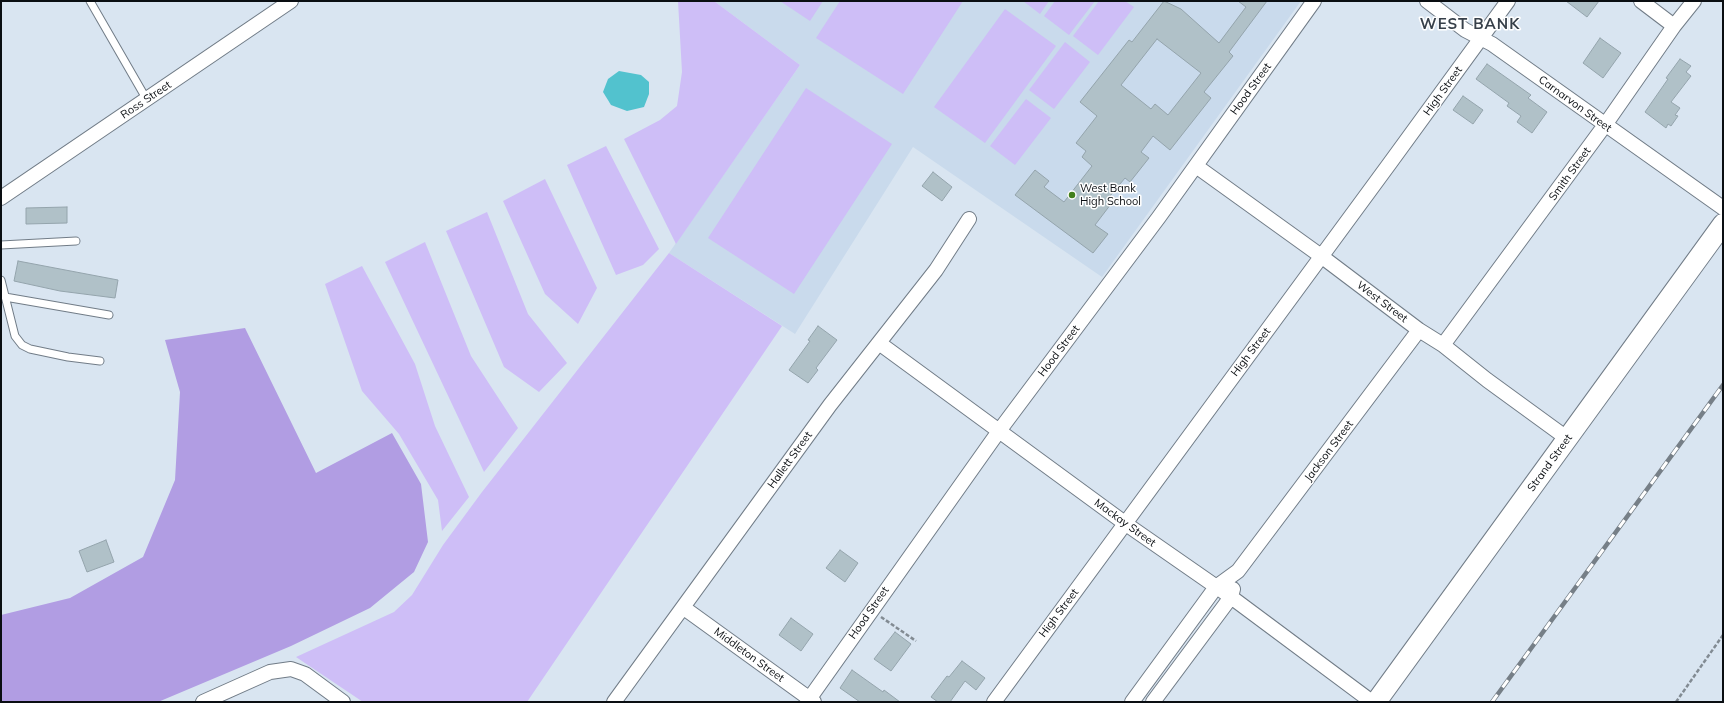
<!DOCTYPE html>
<style>
body{margin:0}
#map{position:relative;width:1724px;height:703px;overflow:hidden;background:#d9e5f1;font-family:Mulish,sans-serif}
canvas{display:block}
.frame{position:absolute;inset:0;border:2px solid #0a0e12;pointer-events:none}
</style>
<div id="map">
<canvas width="1724" height="703"></canvas>
<div class="frame"></div>
</div>
<script>
const ctx = document.querySelector('canvas').getContext('2d');
ctx.lineJoin = 'round';
function paint(path, color) { ctx.fillStyle = color; ctx.fill(path, 'evenodd'); }
const shape = rows => new Path2D(rows.map(r => 'M' + r).join(''));
function trace(path, color, width, dash) { ctx.strokeStyle = color; ctx.lineWidth = width; ctx.lineCap = dash ? 'butt' : 'round'; ctx.setLineDash(dash || []); ctx.stroke(path); }
function label(font, color, halo, rows, align = 'center') {
  ctx.font = font + ' Mulish,sans-serif'; ctx.lineWidth = 3; ctx.setLineDash([]); ctx.textBaseline = 'middle'; ctx.strokeStyle = halo; ctx.fillStyle = color; for (const [text, x, y, turn = 0] of rows) {
    ctx.save(); ctx.translate(x, y); ctx.rotate((+turn || 0) * Math.PI / 180); ctx.textAlign = isNaN(turn) ? turn : align; if (halo) ctx.strokeText(text, 0, 0); ctx.fillText(text, 0, 0); ctx.restore();
  }
}
paint(shape([
 [714,1,1301,1,1102,277,913,147,795,334,669,253,800,65]
]), '#c9daec');
paint(shape([
 [678,1,714,1,800,65,676,244,624,139,660,120,677,106,682,72],
 [780,1,823,1,810,21],
 [840,1,963,1,903,94,816,38],
 [1023,1,1049,1,1040,14],
 [1055,1,1095,1,1069,35,1044,16],
 [1099,1,1125,1,1134,7,1098,55,1073,36],
 [1005,9,1056,46,985,143,934,107],
 [1065,42,1090,62,1054,109,1029,90],
 [806,88,892,144,794,294,708,238],
 [1026,99,1051,118,1015,165,990,146],
 [606,146,659,249,643,265,616,275,567,165],
 [545,179,597,288,578,324,545,294,503,201],
 [487,212,528,314,567,363,539,392,504,367,446,231],
 [425,242,471,356,518,428,484,472,385,262],
 [669,253,782,326,527,702,363,702,296,657,394,612,412,595,443,545,482,492],
 [362,266,415,364,435,426,469,497,442,531,438,500,399,434,362,391,325,284]
]), '#cebef7');
paint(shape([
 [245,328,316,473,392,433,421,484,428,542,414,572,370,608,291,646,158,702,1,702,1,615,70,598,143,557,175,480,180,392,165,340]
]), '#b19de3');
paint(shape([
 [619,71,641,75,649,82,649,94,644,107,627,111,611,105,603,92,608,79]
]), '#52c2ce');
const building = shape([
 [1164,1,1181,9,1219,43,1246,7,1238,1,1267,1,1229,52,1233,56,1204,92,1211,98,1170,150,1153,136,1141,152,1149,158,1130,182,1125,178,1110,196,1114,200,1095,225,1108,234,1093,253,1015,195,1035,170,1049,181,1044,187,1064,202,1092,166,1082,157,1086,151,1076,143,1097,116,1080,102,1129,40,1132,42,1164,1],
 [1157,39,1201,73,1168,115,1155,104,1151,109,1121,85,1157,39],
 [1566,1,1599,1,1587,17,1566,1],
 [1600,38,1621,53,1603,78,1583,63,1600,38],
 [1680,59,1691,66,1686,72,1691,76,1671,102,1680,108,1675,115,1678,116,1671,126,1668,124,1666,128,1645,112,1668,79,1666,78,1680,59],
 [1487,64,1531,95,1528,98,1547,112,1532,133,1517,122,1521,116,1507,106,1509,103,1476,79,1487,64],
 [1463,96,1483,110,1473,124,1453,110,1463,96],
 [933,172,952,187,942,201,922,186,933,172],
 [67,207,67,223,26,224,26,208,67,207],
 [18,261,118,280,115,298,60,291,14,281,18,261],
 [818,326,837,340,816,368,818,370,808,383,789,370,810,341,808,340,818,326],
 [106,540,114,562,87,572,79,551,106,540],
 [840,550,858,563,845,582,826,568,840,550],
 [791,618,813,634,801,651,779,635,791,618],
 [895,632,911,644,891,671,874,659,895,632],
 [962,661,985,678,976,690,965,681,950,702,938,702,931,697,947,676,949,677,962,661],
 [852,670,883,692,884,690,900,702,860,702,840,688,852,670]
]);
paint(building, '#b0c1c8');
trace(building, '#94a4ac', 1);
const lane = shape([
 [90,1,147,100],
 [1,245,76,241],
 [1,280,15,336,22,345,30,349,68,357,100,361],
 [5,297,109,315]
]);
const street = shape([
 [1427,1,1465,30,1492,44,1723,208],
 [1641,1,1674,26],
 [1196,166,1321,256,1419,330,1443,345,1487,380,1568,439],
 [1,198,291,1],
 [879,343,1126,524,1231,597,1372,702],
 [1443,345,1605,125,1674,26,1694,1],
 [684,608,814,702],
 [203,702,270,672,291,669,305,674,343,702],
 [614,702,830,405,936,270,969,219],
 [807,702,999,431,1159,217,1314,1],
 [994,702,1390,163,1508,1],
 [1132,702,1216,587,1238,571,1419,330],
 [1153,702,1231,597,1233,589]
]);
const secondary = shape([
 [1376,702,1723,224]
]);
trace(lane, '#717c87', 9);
trace(street, '#717c87', 16);
trace(secondary, '#717c87', 22);
trace(shape([
 [881,617,916,641],
 [1676,702,1723,635]
]), '#828b93', 2.5, [4, 2]);
trace(lane, '#fff', 7);
trace(street, '#fff', 14);
trace(secondary, '#fff', 20);
const rail = shape([
 [1492,702,1723,385]
]);
trace(rail, '#767f87', 4.5);
trace(rail, '#fff', 3, [9]);
for (const [x, y, r, color] of [
 [1072,195,4,"#43801c"]
]) { const dot = new Path2D(); dot.arc(x, y, r, 0, 2 * Math.PI); ctx.fillStyle = color; ctx.fill(dot); trace(dot, '#fff', 1.5); }
label('11px', '#0a0e12', '#fff', [
 ["Hood Street",1251,89,-54],
 ["High Street",1443,91,-54],
 ["Ross Street",146,100,-34],
 ["Carnarvon Street",1575,104,36],
 ["Smith Street",1570,174,-54],
 ["West Street",1382,302,37],
 ["Hood Street",1059,351,-53],
 ["High Street",1251,352,-53],
 ["Jackson Street",1329,451,-53],
 ["Hallett Street",790,460,-54],
 ["Strand Street",1550,463,-54],
 ["Mackay Street",1125,523,36],
 ["Hood Street",869,613,-55],
 ["High Street",1059,613,-53],
 ["Middleton Street",749,655,36]
]);
label('11px', '#0a0e12', '#fff', [
 ["West Bank",1080,189],
 ["High School",1080,202]
], 'left');
ctx.letterSpacing = '1px';
label('bold 15px', '#37404a', '#fff', [
 ["WEST BANK",1470,24]
]);
ctx.letterSpacing = '0px';
</script>
